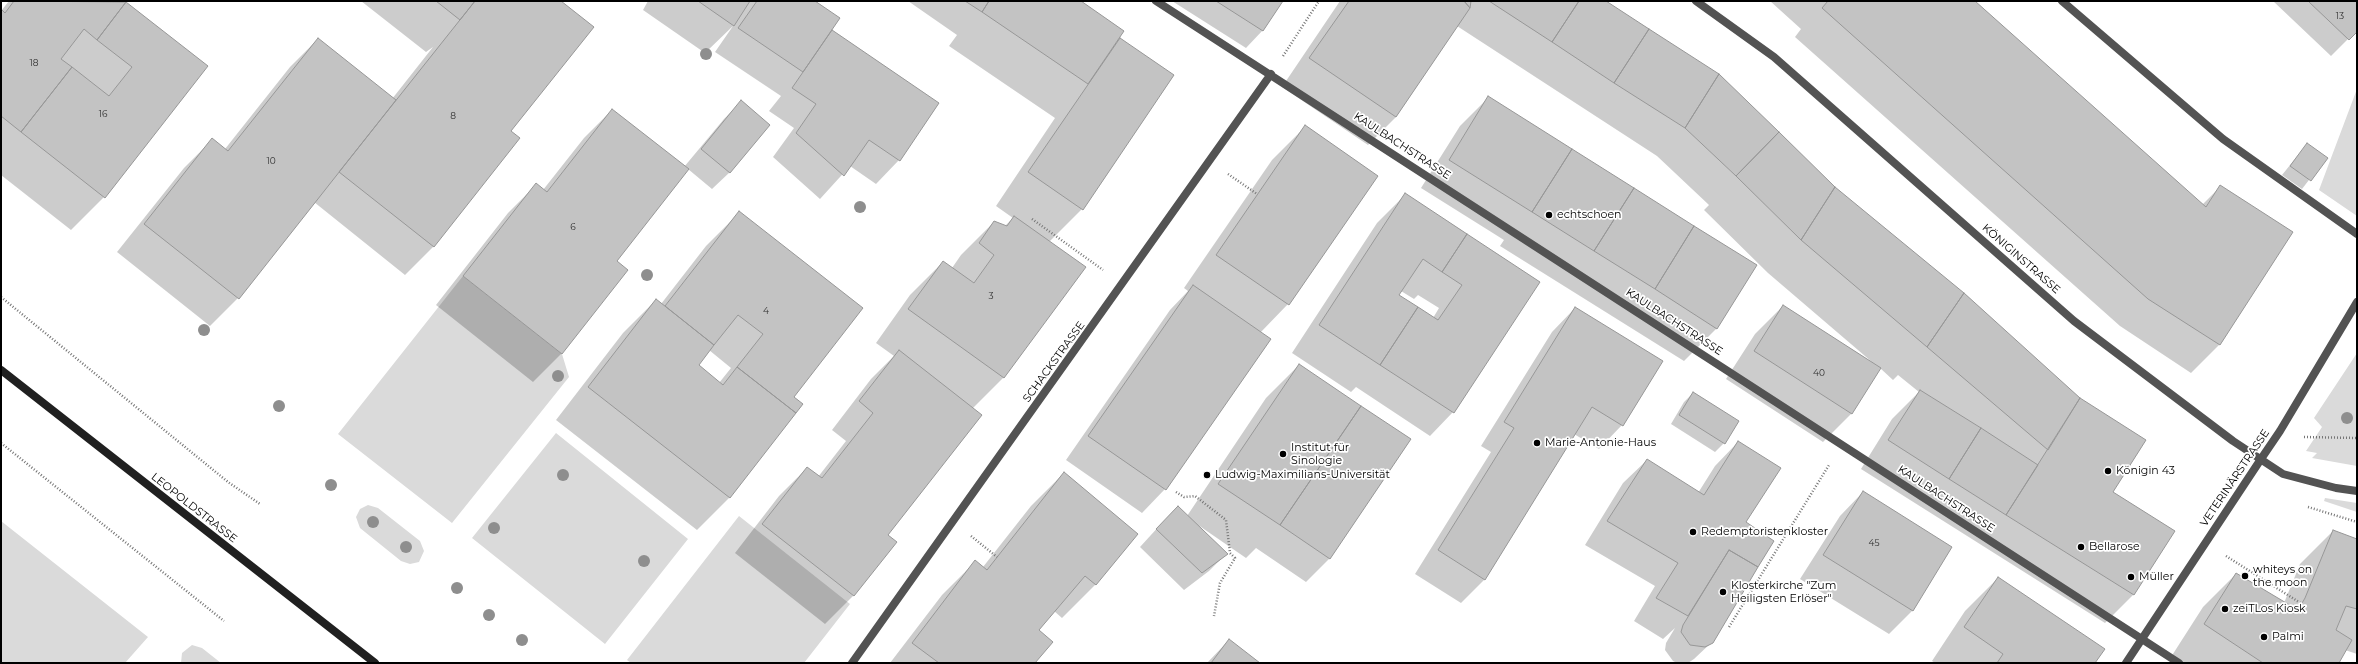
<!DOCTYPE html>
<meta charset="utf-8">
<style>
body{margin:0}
#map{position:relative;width:2358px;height:664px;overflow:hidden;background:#fff;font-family:Montserrat,sans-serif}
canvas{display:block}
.frame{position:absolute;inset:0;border:2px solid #000;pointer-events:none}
</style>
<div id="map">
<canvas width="2358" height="664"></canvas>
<div class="frame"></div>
</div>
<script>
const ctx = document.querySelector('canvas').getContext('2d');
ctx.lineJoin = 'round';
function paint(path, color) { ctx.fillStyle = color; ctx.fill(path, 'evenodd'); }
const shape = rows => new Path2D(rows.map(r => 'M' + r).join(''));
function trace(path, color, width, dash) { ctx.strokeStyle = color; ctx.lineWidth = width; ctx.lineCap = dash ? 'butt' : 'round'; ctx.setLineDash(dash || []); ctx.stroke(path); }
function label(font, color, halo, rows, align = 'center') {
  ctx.font = font + ' Montserrat,sans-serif'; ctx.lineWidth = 3.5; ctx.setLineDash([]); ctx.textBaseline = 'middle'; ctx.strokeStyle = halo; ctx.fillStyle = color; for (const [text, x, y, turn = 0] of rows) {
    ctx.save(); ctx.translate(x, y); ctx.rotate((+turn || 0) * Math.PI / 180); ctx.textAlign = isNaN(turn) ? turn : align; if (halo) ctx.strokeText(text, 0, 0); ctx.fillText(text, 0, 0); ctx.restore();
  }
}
paint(shape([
 [2357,89,2357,216,2319,190],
 [463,276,562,354,569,377,452,523,338,434],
 [2357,353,2357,466,2312,458,2317,453,2306,451,2322,427,2314,418],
 [556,433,688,539,605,644,472,538],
 [2325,498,2357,503,2357,512,2324,501],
 [368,505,378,508,420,541,424,551,419,562,410,564,401,561,360,528,356,517,360,509],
 [739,516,850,604,804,663,631,663,627,660],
 [1,521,148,637,125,663,1,663],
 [192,645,202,648,221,663,181,663,182,653]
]), '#dadada');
paint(shape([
 [9,1,124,1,206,66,104,197,71,230,1,175,1,11],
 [361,1,560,1,510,132,519,138,433,247,405,275,314,202,238,298,210,326,117,252,184,168,212,140,225,149,290,67,318,39,392,99,433,47,426,52],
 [648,1,813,1,831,30,938,103,899,160,876,184,850,166,820,199,773,157,794,128,769,111,781,96,715,52,733,26,705,53,643,10],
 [908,1,1079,1,1118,38,1173,75,1082,209,1049,242,1084,267,1003,378,972,409,887,535,896,542,853,596,825,624,735,553,779,496,807,468,818,477,846,441,832,430,871,379,894,356,876,343,910,295,943,262,952,268,961,255,994,222,1005,226,1013,218,996,206,1055,118,949,46,957,35],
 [1172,1,1281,1,1263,30,1246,48],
 [1340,1,1606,1,2111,492,2174,531,2133,595,2105,623,1861,469,1892,419,1919,392,1898,375,1893,380,1880,368,1851,414,1823,442,1726,379,1755,334,1783,306,1872,362,1768,273,1704,210,1709,205,1657,156,1457,26,1396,117,1368,145,1282,87],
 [1770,1,1974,1,2202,205,2220,187,2292,232,2219,345,2191,373,2120,326,1795,37,1801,29],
 [2273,1,2357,1,2357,30,2331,56],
 [1489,97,1717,328,1684,361,1500,246,1504,240,1421,188,1460,126],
 [741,102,730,172,712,189,688,169,616,261,627,270,561,354,533,382,436,305,508,213,536,185,543,190,584,138,612,110,684,167,724,119],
 [1305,127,1377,176,1288,304,1260,333,1269,339,1165,489,1142,513,1066,460,1170,310,1188,291,1184,288,1272,160],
 [2307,144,2326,158,2302,189,2282,175],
 [1405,195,1539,282,1453,412,1430,436,1356,387,1351,392,1292,353,1377,223],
 [1401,291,1414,299,1418,295,1439,308,1433,318,1398,295],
 [739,213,792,397,730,497,697,530,556,420,623,333,656,300,661,304,706,246],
 [709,350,731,368,719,383,697,366],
 [1575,308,1622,425,1599,449,1574,434,1485,579,1461,603,1415,574,1491,452,1481,446,1552,332],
 [1299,365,1330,558,1306,582,1256,548,1246,558,1198,525,1226,554,1209,571,1184,590,1140,547,1161,524,1187,516,1266,398],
 [1693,393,1724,443,1715,452,1671,424,1684,402],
 [1738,442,1745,523,1712,642,1694,659,1688,663,1677,663,1673,661,1665,650,1666,643,1675,628,1663,639,1634,621,1655,586,1585,545,1623,483,1647,460,1698,493,1715,466],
 [1064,473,1137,534,1095,585,1062,618,1054,611,1038,631,1034,663,890,663,942,595,975,562,983,567,1031,506],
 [1863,492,1951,548,1912,611,1889,634,1800,579,1840,516],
 [2333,531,2357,540,2357,654,2345,650,2337,663,2180,663,2171,657,2203,607,2236,574,2284,603,2300,564],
 [1998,578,2094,663,1935,663,1932,661,1965,611],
 [1229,640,1258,663,1207,663]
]), '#0003');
const building = shape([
 [14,1,126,2,97,40,84,29,61,59,72,67,21,132,1,116,1,9,5,13,14,1],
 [436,1,475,1,460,20,436,1],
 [475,1,561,1,594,27,511,131,520,138,434,247,339,172,475,1],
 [698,1,750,1,734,26,698,1],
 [757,1,815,1,840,18,803,72,738,28,757,1],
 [965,1,989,1,982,12,965,1],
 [989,1,1081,1,1124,31,1088,84,982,12,989,1],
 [1216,1,1283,1,1263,31,1216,1],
 [1349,1,1464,1,1470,8,1396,117,1309,58,1349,1],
 [1464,1,1471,1,1470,8,1464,1],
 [1489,1,1579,1,1552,42,1489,1],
 [1579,1,1606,1,1649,29,1614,83,1552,42,1579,1],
 [1828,1,1975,1,2206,207,2220,185,2293,232,2220,345,2148,299,1822,8,1828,1],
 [2308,1,2357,1,2357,32,2349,40,2308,1],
 [126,2,208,66,105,198,21,132,72,67,109,96,132,67,97,40,126,2],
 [1649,29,1719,74,1685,128,1614,83,1649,29],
 [832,30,939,103,900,161,869,140,844,176,796,133,816,104,792,88,832,30],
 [318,38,396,100,239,299,144,224,212,138,228,151,318,38],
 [1120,38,1174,75,1083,210,1028,172,1120,38],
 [1719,74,1779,132,1736,176,1685,128,1719,74],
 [1488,96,1572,149,1532,212,1449,160,1488,96],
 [741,100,770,125,730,173,701,149,741,100],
 [612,109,689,169,617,261,628,270,562,354,463,276,536,183,547,192,612,109],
 [1305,125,1378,176,1289,305,1216,255,1305,125],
 [1779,132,1835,187,1801,240,1736,176,1779,132],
 [2307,143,2328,158,2311,181,2290,166,2307,143],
 [1572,149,1634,188,1594,251,1532,212,1572,149],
 [1835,187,1964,293,1927,347,1801,240,1835,187],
 [1634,188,1694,226,1655,289,1594,251,1634,188],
 [1405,193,1467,234,1442,272,1423,259,1399,295,1418,307,1380,365,1319,325,1405,193],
 [739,211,863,308,794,397,803,404,796,413,737,367,763,334,738,315,714,345,665,306,739,211],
 [1014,216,1086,267,1004,378,908,309,943,261,974,283,994,255,979,243,994,221,1007,226,1014,216],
 [1694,226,1757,265,1717,329,1655,289,1694,226],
 [1467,234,1540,282,1454,413,1380,365,1418,307,1438,320,1462,285,1442,272,1467,234],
 [1193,285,1271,339,1166,490,1088,436,1193,285],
 [1964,293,2080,398,2048,450,1927,347,1964,293],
 [656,299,714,345,699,365,723,385,737,367,796,413,730,498,588,387,656,299],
 [1783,305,1881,368,1852,414,1754,351,1783,305],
 [1575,307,1663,361,1623,426,1592,407,1485,580,1438,550,1514,428,1504,422,1575,307],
 [899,350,982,415,888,535,897,542,854,596,762,524,807,467,822,478,873,413,859,401,899,350],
 [1299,364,1361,406,1280,525,1218,484,1299,364],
 [1920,390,1981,428,1949,479,1888,440,1920,390],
 [1693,392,1739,421,1725,444,1679,415,1693,392],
 [2080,398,2146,440,2113,492,2175,531,2134,595,2006,515,2080,398],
 [1361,406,1411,439,1330,559,1280,525,1361,406],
 [1981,428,2038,465,2006,515,1949,479,1981,428],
 [1738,441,1781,468,1746,522,1774,541,1758,567,1729,550,1688,616,1656,598,1678,563,1607,521,1647,459,1704,495,1738,441],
 [1064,472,1138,534,1096,585,1085,576,1039,630,1053,642,1035,663,939,663,912,643,975,560,987,570,1064,472],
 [1863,491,1952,547,1913,611,1823,555,1863,491],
 [1178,506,1228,554,1202,573,1156,529,1178,506],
 [2333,530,2357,539,2357,609,2346,606,2336,630,2352,640,2339,663,2263,663,2204,624,2236,573,2298,610,2305,598,2333,530],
 [1729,550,1758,567,1713,643,1705,647,1690,645,1681,632,1683,625,1729,550],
 [1998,577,2105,649,2095,663,1997,663,2003,654,1964,627,1998,577],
 [1229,639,1260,663,1211,663,1229,639]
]);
paint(building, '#c3c3c3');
trace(building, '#979797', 1);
trace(shape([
 [1283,56,1319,1],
 [1228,174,1257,194],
 [1032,219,1103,270],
 [1,297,228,482,260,504],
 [2304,437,2357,438],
 [1,443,224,621],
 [1176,492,1184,497,1195,496,1226,520,1230,553,1235,558,1220,583,1214,616],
 [2308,507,2357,522],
 [971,536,997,557],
 [2226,556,2302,604],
 [1729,627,1829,465]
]), '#757575', 2.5, [1, 2]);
trace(shape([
 [2062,1,2223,139,2357,234],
 [2261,459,2280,431,2357,302]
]), '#535353', 8);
trace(shape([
 [1156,1,2179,663],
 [1696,1,1774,57,2074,321,2233,441,2283,474,2336,488,2357,491],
 [852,663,1271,74],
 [2126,663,2261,459]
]), '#535353', 8);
trace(shape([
 [1,370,375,663]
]), '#202020', 8);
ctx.fillStyle = '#8e8e8e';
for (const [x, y] of [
 [706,54],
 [860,207],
 [647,275],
 [204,330],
 [558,376],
 [279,406],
 [2347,418],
 [563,475],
 [331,485],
 [373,522],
 [494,528],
 [406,547],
 [644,561],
 [457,588],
 [489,615],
 [522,640]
]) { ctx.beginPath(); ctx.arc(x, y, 6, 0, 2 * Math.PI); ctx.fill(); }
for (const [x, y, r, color] of [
 [1549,215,4,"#000"],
 [1537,443,4,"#000"],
 [1283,454,4,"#000"],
 [2108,471,4,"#000"],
 [1207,475,4,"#000"],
 [1693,532,4,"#000"],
 [2081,547,4,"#000"],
 [2245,576,4,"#000"],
 [2131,577,4,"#000"],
 [1723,592,4,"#000"],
 [2225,609,4,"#000"],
 [2264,637,4,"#000"]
]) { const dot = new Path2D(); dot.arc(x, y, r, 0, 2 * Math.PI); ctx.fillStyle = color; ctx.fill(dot); trace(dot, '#fff', 1.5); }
label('9px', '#313131', null, [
 ["13",2340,16],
 ["18",34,63],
 ["16",103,114],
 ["8",453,116],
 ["10",271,161],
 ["6",573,227],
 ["3",991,296],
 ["4",766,311],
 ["40",1819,373],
 ["45",1874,543]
]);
label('11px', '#000', '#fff', [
 ["KAULBACHSTRASSE",1402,146,33],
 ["KÖNIGINSTRASSE",2021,259,41],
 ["KAULBACHSTRASSE",1674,322,33],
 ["SCHACKSTRASSE",1054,362,-54],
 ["VETERINÄRSTRASSE",2235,478,-56],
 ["KAULBACHSTRASSE",1946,499,33],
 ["LEOPOLDSTRASSE",194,508,38]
]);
label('11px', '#000', '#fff', [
 ["echtschoen",1557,215],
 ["Marie-Antonie-Haus",1545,443],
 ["Institut für",1291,448],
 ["Sinologie",1291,461],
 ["Königin 43",2116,471],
 ["Ludwig-Maximilians-Universität",1215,475],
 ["Redemptoristenkloster",1701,532],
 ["Bellarose",2089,547],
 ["whiteys on",2253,570],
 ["the moon",2253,583],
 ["Müller",2139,577],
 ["Klosterkirche \"Zum",1731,586],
 ["Heiligsten Erlöser\"",1731,599],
 ["zeiTLos Kiosk",2233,609],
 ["Palmi",2272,637]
], 'left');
</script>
